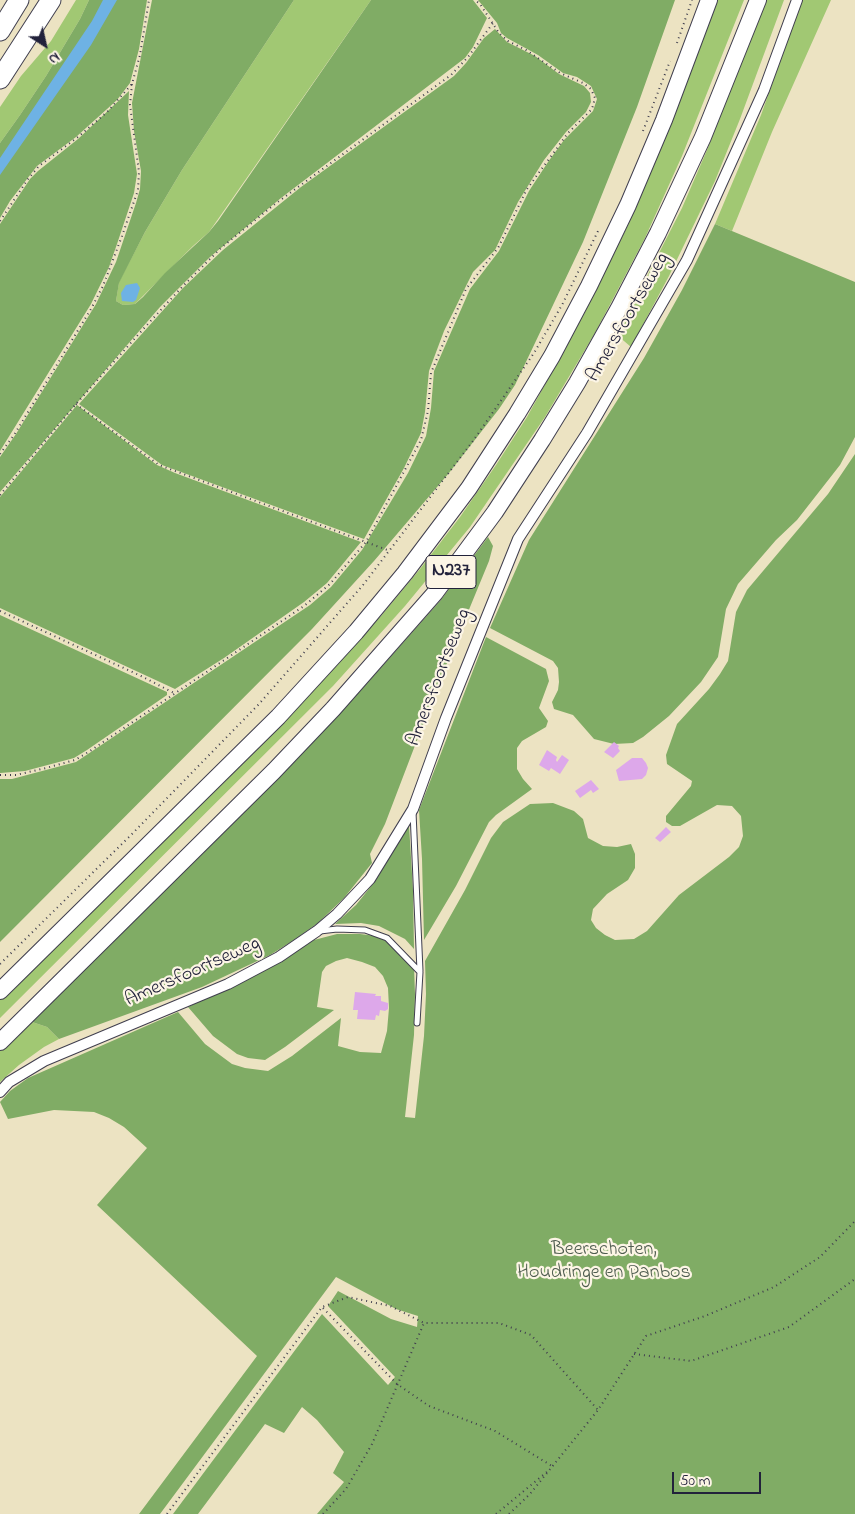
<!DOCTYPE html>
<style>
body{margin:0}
#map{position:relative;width:855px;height:1514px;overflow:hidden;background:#ece3c2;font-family:"Indie Flower",sans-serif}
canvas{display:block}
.north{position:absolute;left:20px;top:20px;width:50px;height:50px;-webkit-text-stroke:4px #fcf5e5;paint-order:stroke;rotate:145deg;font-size:14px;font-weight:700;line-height:20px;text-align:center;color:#22223b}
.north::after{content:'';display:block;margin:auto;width:18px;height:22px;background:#22223b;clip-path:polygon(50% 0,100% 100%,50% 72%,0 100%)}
.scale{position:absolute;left:672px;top:1472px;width:89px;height:22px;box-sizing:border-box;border:2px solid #22223b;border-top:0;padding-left:6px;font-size:15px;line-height:18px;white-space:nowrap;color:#22223b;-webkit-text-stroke:4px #fcf5e5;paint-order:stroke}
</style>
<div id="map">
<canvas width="855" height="1514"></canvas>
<div class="north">N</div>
<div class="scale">50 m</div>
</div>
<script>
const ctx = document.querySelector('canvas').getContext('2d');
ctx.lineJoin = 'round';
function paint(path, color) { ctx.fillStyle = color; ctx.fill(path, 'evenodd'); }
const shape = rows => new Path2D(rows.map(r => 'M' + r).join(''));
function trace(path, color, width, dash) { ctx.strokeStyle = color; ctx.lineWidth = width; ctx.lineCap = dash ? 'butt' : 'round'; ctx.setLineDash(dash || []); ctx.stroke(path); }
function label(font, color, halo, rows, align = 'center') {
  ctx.font = font + ' "Indie Flower",sans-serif'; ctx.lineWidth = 4.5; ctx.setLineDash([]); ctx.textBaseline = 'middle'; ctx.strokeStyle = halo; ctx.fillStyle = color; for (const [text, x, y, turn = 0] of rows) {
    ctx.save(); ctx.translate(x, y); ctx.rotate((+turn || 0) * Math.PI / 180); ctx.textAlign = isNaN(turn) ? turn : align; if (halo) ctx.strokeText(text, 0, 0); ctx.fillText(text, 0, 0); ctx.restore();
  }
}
paint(shape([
 [76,0,89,0,80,19,46,76,20,115,0,143,0,107,21,76,51,41],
 [294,0,371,0,209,232,193,246,135,304,123,305,116,301,119,282,145,232,182,170],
 [716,0,744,0,682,156,645,238,595,333,545,417,470,527,405,606,333,686,0,1018,0,1000,271,731,341,658,381,616,420,569,460,517,496,465,527,417,585,312,628,225,663,143],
 [765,0,784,0,740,119,715,181,669,276,631,347,617,335,682,208,707,150],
 [802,0,831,0,772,132,732,231,715,224,761,115],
 [29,1021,47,1027,59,1039,44,1047,19,1065,0,1082,0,1050]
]), '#a1c873');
paint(shape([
 [89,0,147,0,139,49,130,83,117,100,76,137,37,166,10,201,0,218,0,143,20,115,46,76,80,19],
 [152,0,294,0,182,170,145,232,119,283,116,301,123,305,135,304,143,297,165,273,209,232,218,221,371,0,473,0,487,18,473,47,465,58,281,198,210,257,160,307,0,492,0,457,16,434,96,304,116,262,136,203,140,189,141,171,134,131,132,103],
 [478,0,675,0,637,107,583,242,515,385,499,409,449,473,374,561,312,629,0,942,0,779,12,779,76,762,310,605,331,587,362,550,408,473,426,436,431,408,434,371,470,289,499,251,529,191,548,162,564,140,593,111,597,99,591,86,577,77,563,73,538,55,507,38,501,33,497,23],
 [495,29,507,42,535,56,559,74,584,86,590,93,591,102,586,112,566,132,544,160,518,202,495,250,473,272,467,284,444,331,429,371,425,412,421,433,404,468,364,539,162,465,79,404,183,288,223,250,301,187,454,76,466,63,484,38],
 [129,91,128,115,137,174,134,193,117,244,109,267,91,304,0,451,0,224,30,179,38,171,78,139],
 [715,224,855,282,855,437,840,465,797,520,776,540,738,584,726,609,718,657,701,682,669,716,643,737,633,743,614,744,594,739,573,715,554,709,552,702,558,690,559,682,558,668,553,661,490,628,529,540,644,358,682,290],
 [77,405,157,465,175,473,361,542,327,583,304,602,224,658,175,689,0,608,0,497],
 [855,454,855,1514,317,1514,344,1482,333,1473,344,1452,317,1420,302,1407,284,1433,265,1424,198,1514,173,1514,322,1314,388,1385,395,1377,328,1306,338,1291,391,1319,417,1327,418,1316,396,1309,336,1277,160,1514,139,1514,257,1356,97,1205,147,1148,124,1127,109,1118,94,1112,54,1110,8,1119,0,1102,10,1091,28,1078,178,1012,205,1044,232,1064,245,1068,268,1071,292,1056,341,1018,338,1046,360,1052,381,1053,387,1031,389,1008,388,988,383,976,375,967,362,962,347,958,336,961,326,966,322,972,317,1007,334,1010,285,1047,265,1060,248,1058,237,1054,213,1036,188,1007,273,966,314,940,337,934,360,934,376,936,389,942,414,966,415,994,414,1035,405,1117,415,1118,424,1036,426,994,425,961,465,890,491,838,503,822,530,804,553,803,574,811,583,819,588,838,603,846,617,847,631,844,635,854,635,868,628,880,607,894,593,909,591,920,596,928,605,935,615,940,634,939,647,931,679,895,729,857,739,847,743,836,741,816,732,806,717,805,680,826,672,826,666,822,666,816,691,786,692,781,667,764,666,755,677,724,709,689,720,674,728,661,736,612,747,590,828,494],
 [488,537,493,546,489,561,440,680,385,824,370,854,372,863,344,898,318,923,294,940,270,955,202,987,59,1039,47,1027,29,1021,293,760,362,689,440,601],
 [0,615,167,692,167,695,87,750,74,758,25,771,0,773],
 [486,637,546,669,549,681,539,708,548,721,546,727,522,741,517,748,517,769,523,779,532,789,496,815,489,822,456,886,424,940,422,859,419,810],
 [409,825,413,890,414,949,405,939,379,926,361,923,335,924,356,905,376,880]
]), '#80ac65');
paint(shape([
 [103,0,117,0,91,45,0,175,0,158,92,21],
 [137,283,140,288,136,300,133,302,122,301,121,293,126,285]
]), '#6eb2e4');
paint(shape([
 [614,742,619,746,618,748,620,751,613,758,604,752],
 [547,750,557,757,556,760,557,762,562,755,569,760,560,774,551,768,549,771,539,765],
 [632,758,642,758,646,763,648,768,646,775,642,779,619,781,616,770],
 [591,780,599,789,593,793,591,790,580,798,575,791],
 [666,827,671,832,660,842,655,838],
 [355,992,376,994,375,996,381,996,381,1001,388,1003,388,1009,385,1011,380,1010,379,1016,376,1015,375,1020,357,1019,358,1010,353,1010]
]), '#dda8ea');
const lane = shape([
 [413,812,420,971],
 [320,931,337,929,365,930,387,938,420,972,417,1023]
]);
const street = shape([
 [0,1092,9,1082,44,1061,228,984,279,957,317,931,337,914,370,879,413,809,446,718,518,539,587,433,687,260,764,90,797,0]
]);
const primary = shape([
 [0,991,278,717,356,632,405,573,469,488,517,414,552,356,589,286,628,205,664,120,709,0],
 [0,1042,274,771,333,709,435,593,495,512,542,440,577,383,619,308,658,233,703,137,758,0]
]);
const highway = shape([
 [0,31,19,0],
 [0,79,51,0]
]);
trace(lane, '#403f4f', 7);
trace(street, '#403f4f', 12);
trace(primary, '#403f4f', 18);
trace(highway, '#403f4f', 21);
trace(shape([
 [677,43,692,0],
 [643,131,670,61],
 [0,221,28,179,39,166,78,137,107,112,132,84,140,55,149,0],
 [76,404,159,465,390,551],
 [0,454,14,435,91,309,103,286,122,236,138,190,139,172,130,105,132,84],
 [0,495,76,404,146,326,183,286,221,248,275,204,451,75,468,57,493,23],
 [0,611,141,676,174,693],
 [0,775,16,775,46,768,75,760,90,751,304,606,330,584,366,542,421,440,428,411,431,373,466,289,498,248,527,189,568,133,592,109,595,98,591,89,583,83,560,73,526,50,508,41,499,33,480,4,475,0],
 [0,964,132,834,259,704,363,585,473,441,534,353,562,305,599,229],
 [323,1308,397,1384,429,1406,495,1431,552,1466],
 [634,1354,691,1361,789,1327,855,1279],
 [167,1514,322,1307,348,1297,390,1306,424,1323,499,1323,531,1335,598,1410],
 [323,1514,346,1489,372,1444,424,1323],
 [496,1514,548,1471],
 [509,1514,530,1494,598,1410,646,1336,705,1316,774,1287,820,1257,855,1221]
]), '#403f4f', 2, [1, 4]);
trace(lane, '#fff', 5);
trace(street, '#fff', 10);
trace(primary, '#fff', 16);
trace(highway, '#fff', 19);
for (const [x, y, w] of [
 [451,572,50]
]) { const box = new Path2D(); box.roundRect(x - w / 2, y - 16.5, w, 33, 4); ctx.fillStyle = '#fcf5e5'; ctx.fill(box); trace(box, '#22223b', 1); }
label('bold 19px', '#22223b', null, [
 ["N237",451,572]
]);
label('20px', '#22223b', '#fcf5e5', [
 ["Amersfoortseweg",629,318,-60],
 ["Amersfoortseweg",440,678,-69],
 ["Amersfoortseweg",193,973,-24]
]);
label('20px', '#4e5c4f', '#fcf5e5', [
 ["Beerschoten,",604,1251],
 ["Houdringe en Panbos",604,1274]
]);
</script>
